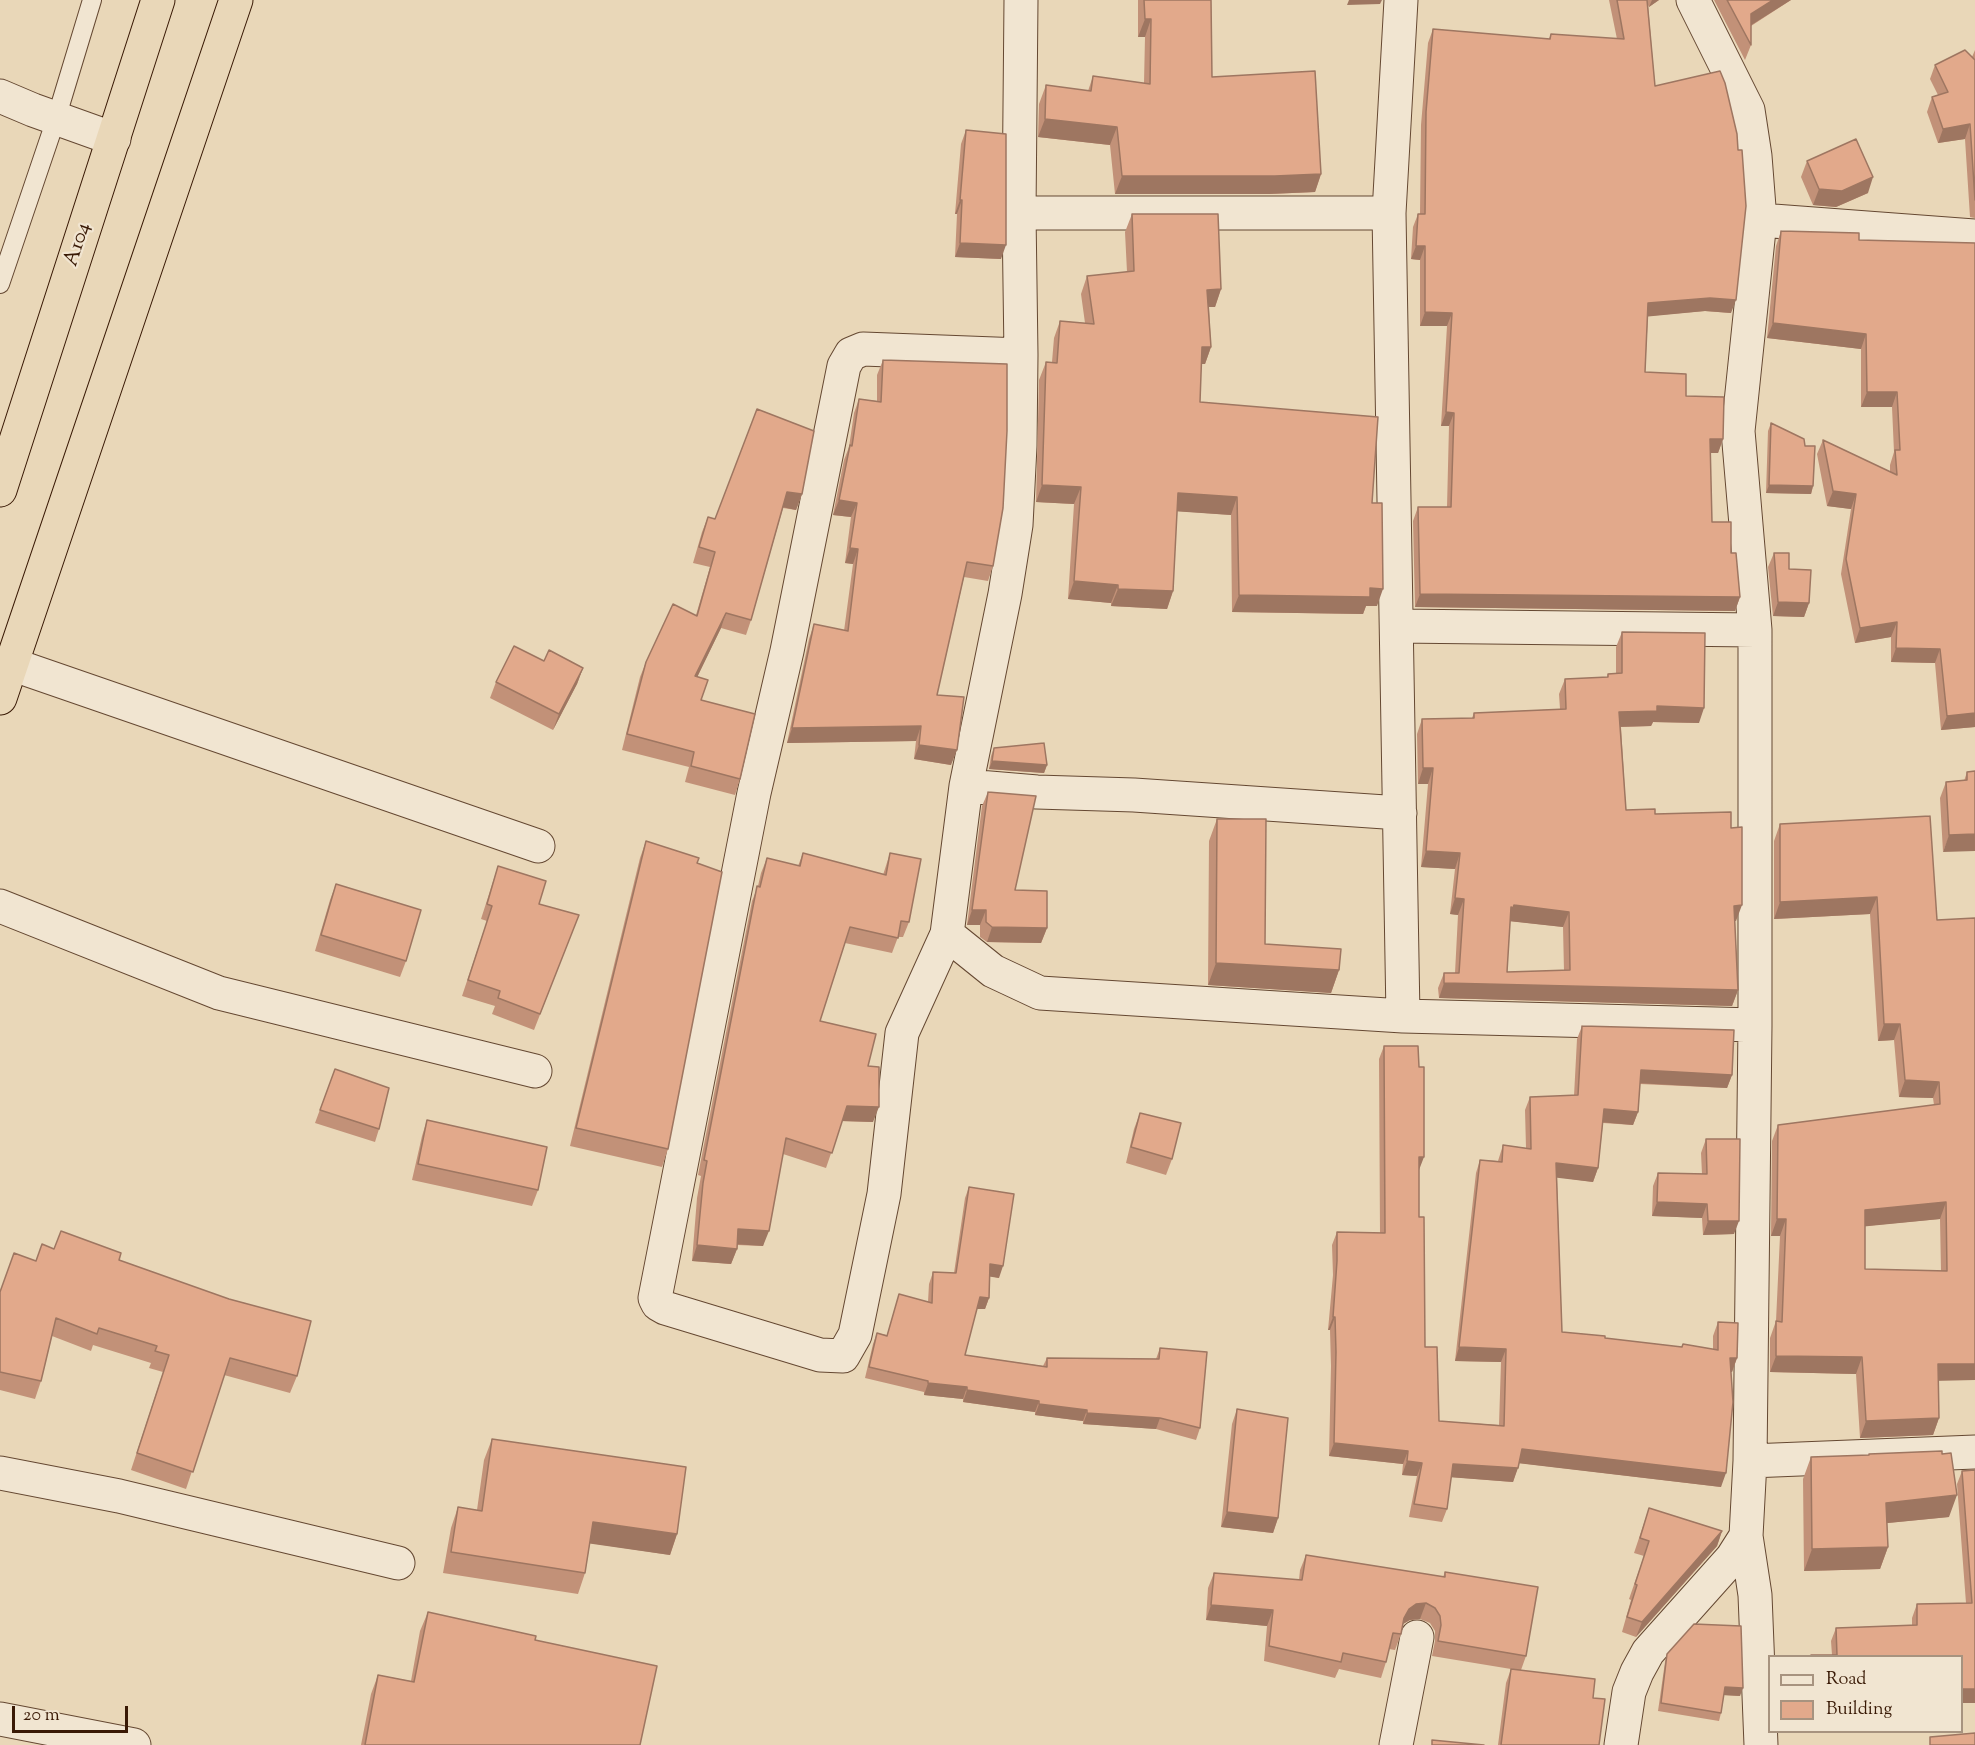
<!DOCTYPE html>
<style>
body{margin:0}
#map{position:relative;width:1975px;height:1745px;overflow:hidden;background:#e9d7b8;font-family:"Sorts Mill Goudy",serif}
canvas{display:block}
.legend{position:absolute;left:1768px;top:1655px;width:195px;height:78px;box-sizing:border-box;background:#f1e5d1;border:2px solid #a7937f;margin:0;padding:8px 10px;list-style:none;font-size:18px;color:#391905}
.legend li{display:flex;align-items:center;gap:12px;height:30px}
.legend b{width:30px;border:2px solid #a7937f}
.scale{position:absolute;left:12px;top:1706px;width:116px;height:27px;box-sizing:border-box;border:3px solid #391905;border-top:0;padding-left:8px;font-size:18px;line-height:21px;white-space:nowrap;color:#391905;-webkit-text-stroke:4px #f1e5d1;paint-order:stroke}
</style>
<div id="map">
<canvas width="1975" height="1745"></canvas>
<ul class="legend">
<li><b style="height:8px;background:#f1e5d1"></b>Road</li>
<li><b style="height:16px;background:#e2a98b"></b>Building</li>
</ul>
<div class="scale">20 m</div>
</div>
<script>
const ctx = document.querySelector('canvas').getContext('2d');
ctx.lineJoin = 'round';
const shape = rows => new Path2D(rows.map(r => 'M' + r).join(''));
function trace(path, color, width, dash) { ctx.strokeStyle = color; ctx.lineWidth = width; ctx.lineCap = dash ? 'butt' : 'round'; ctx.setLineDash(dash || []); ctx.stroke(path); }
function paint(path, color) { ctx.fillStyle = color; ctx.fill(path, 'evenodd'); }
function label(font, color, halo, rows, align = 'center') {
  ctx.font = font + ' "Sorts Mill Goudy",serif'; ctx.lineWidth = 4.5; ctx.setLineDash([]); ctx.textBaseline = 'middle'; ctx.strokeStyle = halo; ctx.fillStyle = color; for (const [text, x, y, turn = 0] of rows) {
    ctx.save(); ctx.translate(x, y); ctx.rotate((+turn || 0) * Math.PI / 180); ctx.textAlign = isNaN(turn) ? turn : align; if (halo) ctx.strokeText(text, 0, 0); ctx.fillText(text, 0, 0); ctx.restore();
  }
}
const service = shape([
 [0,284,56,119,92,0]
]);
const minor = shape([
 [1401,0,1389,213,1403,1016],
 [1693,0,1748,110,1755,156,1760,220],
 [0,96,33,110,114,139],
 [1019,213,1389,213],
 [1021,355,863,349,851,354,844,366,787,651,754,793,655,1298,658,1304,665,1308,820,1355,843,1356,855,1335,884,1194,902,1033,947,934,966,786,1005,594,1016,525,1020,446,1021,355,1019,213,1021,0],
 [1397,626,1755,630],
 [11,664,538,846],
 [966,786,1037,792,1134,795,1400,813],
 [0,906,219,993,535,1071],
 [947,934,993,971,1040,993,1403,1016,1755,1025],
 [1750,1461,1975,1452],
 [0,1473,119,1496,398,1563],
 [1746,1536,1755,1595,1761,1745],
 [0,1719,134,1745],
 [1396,1745,1417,1637],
 [1621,1745,1629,1692,1637,1672,1648,1652,1732,1558,1746,1536,1750,1461,1755,1025,1755,630,1738,431,1760,220,1975,236]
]);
const trunk = shape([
 [0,490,158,0],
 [0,698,236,0]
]);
trace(service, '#654832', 20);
trace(minor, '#654832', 35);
trace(trunk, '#391905', 35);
trace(service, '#f1e5d1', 18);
trace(minor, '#f1e5d1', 33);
trace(trunk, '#e9d7b8', 33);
paint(shape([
 [1138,0,1211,0,1212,77,1321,174,1315,192,1269,194,1115,194,1110,145,1038,137,1039,104,1046,85,1088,91,1093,76,1144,83,1145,37,1138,37],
 [1609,0,1659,0,1649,7,1648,5,1655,86,1731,313,1705,311,1648,316,1645,372,1686,396,1723,439,1718,453,1710,453,1712,522,1731,553,1740,597,1735,611,1415,607,1413,521,1418,507,1447,507,1449,426,1441,426,1447,326,1420,326,1420,260,1411,259,1413,227,1418,214,1420,214,1421,125,1428,43,1433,29,1549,39,1551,34,1617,39],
 [1714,0,1791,0,1751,26,1751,45,1745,60],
 [1975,50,1975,218,1970,217,1965,139,1938,143,1927,112,1932,97,1938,95,1930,79,1935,65,1972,57],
 [966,130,1001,259,955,257,957,214,955,214,961,144],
 [1807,161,1868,193,1836,207,1813,205,1801,177],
 [1132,214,1221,289,1215,307,1209,307,1211,347,1205,364,1201,364,1200,402,1372,503,1377,606,1366,606,1363,614,1232,612,1231,515,1177,511,1173,591,1167,609,1111,606,1111,603,1068,599,1074,504,1036,502,1039,380,1046,362,1052,362,1054,338,1060,321,1085,323,1081,294,1087,276,1127,272,1125,232],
 [1781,231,1859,240,1975,243,1975,727,1941,730,1935,663,1891,662,1891,637,1855,643,1841,574,1851,509,1827,506,1817,454,1823,440,1890,472,1890,465,1894,452,1892,407,1861,407,1861,349,1767,338,1776,246],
 [883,360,993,566,988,581,964,577,937,695,951,765,914,759,916,741,787,743,809,639,814,624,844,631,853,564,845,563,851,517,833,515,844,460,849,447,854,413,859,399,877,401,877,375],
 [1771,423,1813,486,1811,494,1766,493,1768,431],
 [802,494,796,510,783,508,751,620,746,635,721,628,697,677,701,700,740,779,735,795,685,782,689,767,622,750,640,677,646,662,696,615,710,567,693,563,702,532,708,517,715,519],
 [1774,553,1789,569,1809,603,1804,617,1773,616,1768,567],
 [1622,632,1699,723,1653,722,1651,726,1621,727,1626,810,1655,814,1736,921,1735,921,1738,990,1732,1006,1439,998,1438,988,1444,973,1455,973,1458,915,1450,914,1455,869,1421,867,1428,784,1418,784,1417,734,1422,719,1472,718,1474,713,1560,709,1559,694,1565,679,1607,677,1608,674,1616,673,1616,647],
 [1510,921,1563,927,1564,971,1507,972],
 [583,668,577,684,553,730,490,698,496,682],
 [994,748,1047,765,1044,773,989,769,991,756],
 [1975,771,1943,852,1940,798,1946,782,1964,781,1967,772],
 [988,792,1015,890,1047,928,1041,943,987,942,980,937,980,925,967,925,982,806],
 [1217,819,1265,944,1339,970,1331,993,1208,985,1209,841],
 [1780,824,1937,920,1975,918,1938,1381,1939,1418,1933,1435,1860,1438,1856,1374,1770,1372,1770,1338,1776,1321,1780,1236,1771,1236,1772,1141,1778,1125,1934,1105,1933,1098,1899,1097,1894,1040,1878,1041,1870,914,1774,919,1774,841],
 [1940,1219,1941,1271,1865,1269,1865,1226],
 [646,841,697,863,668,1149,662,1167,570,1146,640,858],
 [803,853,883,875,890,853,909,922,903,937,898,937,892,953,845,943,820,1021,868,1066,873,1122,842,1121,826,1168,783,1154,763,1246,737,1245,737,1249,731,1264,692,1261,697,1198,701,1176,698,1175,752,901,758,886,761,873,767,858,798,866],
 [498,866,539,904,573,930,534,1030,492,1014,495,1006,462,996,487,921,481,919],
 [336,884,406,961,400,977,315,951,330,900],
 [1582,1026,1732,1075,1727,1088,1640,1084,1638,1112,1633,1125,1603,1123,1598,1168,1593,1182,1557,1177,1562,1332,1605,1338,1682,1347,1683,1344,1713,1350,1713,1336,1718,1322,1737,1358,1732,1372,1731,1372,1721,1487,1519,1463,1513,1482,1451,1477,1447,1509,1442,1522,1409,1517,1417,1476,1402,1475,1403,1464,1329,1456,1331,1366,1330,1330,1328,1330,1333,1275,1332,1245,1337,1232,1380,1233,1379,1059,1384,1046,1419,1170,1419,1217,1425,1347,1439,1421,1499,1425,1501,1362,1455,1361,1476,1173,1480,1160,1498,1161,1503,1145,1526,1148,1525,1110,1530,1097,1574,1096,1577,1039],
 [335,1069,379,1129,375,1142,315,1123],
 [1140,1113,1172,1159,1166,1175,1126,1163,1134,1129],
 [427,1120,538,1190,532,1206,412,1180,422,1136],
 [1706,1139,1734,1234,1703,1235,1702,1218,1652,1216,1653,1186,1658,1173,1702,1174,1701,1153],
 [969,1187,999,1278,990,1276,989,1298,985,1309,977,1309,965,1355,1043,1366,1047,1358,1156,1359,1160,1348,1200,1428,1196,1440,1156,1429,1083,1424,1083,1421,1035,1415,1035,1412,963,1402,963,1399,924,1395,924,1392,865,1378,873,1344,877,1333,887,1335,899,1294,928,1302,929,1284,933,1272,954,1273,965,1198],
 [54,1249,119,1260,297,1376,290,1393,224,1375,186,1489,131,1470,163,1372,149,1368,151,1363,93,1345,91,1351,52,1336,41,1381,35,1399,0,1390,0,1292],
 [1237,1409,1278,1518,1273,1533,1221,1527,1232,1424],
 [492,1439,677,1534,670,1555,590,1543,585,1573,578,1594,443,1573,451,1528,458,1507,477,1510,484,1460],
 [1869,1454,1949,1517,1887,1523,1888,1547,1880,1569,1804,1571,1803,1479,1811,1457,1869,1455],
 [1975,1470,1975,1703,1962,1703,1962,1656,1810,1656,1811,1655,1832,1655,1831,1641,1836,1628,1912,1625,1912,1618,1917,1604,1966,1603,1957,1484,1962,1471],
 [1649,1508,1722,1531,1717,1546,1636,1637,1622,1632,1631,1600,1629,1599,1644,1556,1634,1553],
 [1306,1555,1443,1577,1445,1572,1526,1656,1521,1670,1593,1698,1599,1745,1498,1745,1506,1683,1511,1669,1432,1656,1435,1641,1435,1631,1430,1623,1420,1619,1410,1620,1403,1624,1401,1634,1395,1650,1389,1649,1386,1662,1381,1678,1339,1669,1335,1678,1264,1661,1267,1626,1206,1620,1208,1588,1214,1573,1299,1580,1300,1570],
 [428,1612,535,1640,640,1745,361,1745,371,1694,378,1675,411,1681,420,1631],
 [1667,1654,1740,1696,1724,1695,1721,1713,1719,1721,1658,1711,1665,1662]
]), '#c29178');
paint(shape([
 [1349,0,1382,0,1380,4,1347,5],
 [1652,0,1659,0,1649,7],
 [1773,0,1791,0,1745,29,1751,14],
 [1145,19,1151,19,1145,37,1138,37],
 [1045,119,1117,127,1110,145,1038,137],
 [1970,124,1965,139,1938,143,1943,129],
 [1321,174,1315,192,1269,194,1115,194,1122,176],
 [1873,177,1868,193,1836,207,1813,205,1819,189],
 [960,200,962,200,957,214,955,214],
 [960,243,1006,245,1001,259,955,257],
 [1416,246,1425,246,1420,260,1411,259],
 [1221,289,1215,307,1201,307,1207,290],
 [1710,298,1736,300,1731,313,1705,311,1643,317,1648,303],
 [1425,312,1452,313,1447,326,1420,326],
 [1773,323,1866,334,1861,349,1767,338],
 [1202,347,1211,347,1205,364,1196,364],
 [1867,392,1897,392,1892,407,1861,407],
 [1446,412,1454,413,1449,426,1441,426],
 [1710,439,1723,439,1718,453,1705,453],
 [1042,485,1081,487,1074,504,1036,502],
 [1769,485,1813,486,1811,494,1766,493],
 [1833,491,1856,494,1851,509,1827,506],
 [787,492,802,494,796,510,782,507],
 [1178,493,1237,497,1231,515,1172,511],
 [839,500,857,503,851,517,833,515],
 [850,548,858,549,853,564,845,563],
 [1074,581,1118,585,1111,603,1068,599],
 [1370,588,1383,589,1377,606,1366,606,1363,614,1232,612,1239,595],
 [1118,589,1173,591,1167,609,1111,606],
 [1420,594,1740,597,1735,611,1415,607],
 [1778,602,1809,603,1804,617,1773,616],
 [726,613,721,628,690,692,695,676],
 [1897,622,1891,637,1855,643,1860,628],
 [1896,648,1940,649,1935,663,1891,662],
 [583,668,577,684,553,730,559,714],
 [1657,706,1704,708,1699,723,1653,722,1651,726,1614,727,1619,712],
 [1975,713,1975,727,1941,730,1947,716],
 [921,726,916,741,787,743,792,728],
 [919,745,957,750,951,765,914,759],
 [992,761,1047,765,1044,773,989,769],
 [1423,768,1433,768,1428,784,1418,784],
 [1975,834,1975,851,1943,852,1949,835],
 [1426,851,1460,853,1455,869,1421,867],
 [1877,897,1870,914,1774,919,1780,902],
 [1455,898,1464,899,1458,915,1450,914],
 [1514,905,1569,912,1563,927,1508,921,1511,907],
 [1742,905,1736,921,1729,921,1734,906],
 [972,910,986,910,980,925,967,925],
 [992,927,1047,928,1041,943,987,942],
 [1216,963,1339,970,1331,993,1208,985],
 [1444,983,1738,990,1732,1006,1439,998],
 [1884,1024,1900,1024,1894,1040,1878,1041],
 [1641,1070,1732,1075,1727,1088,1636,1083],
 [1905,1080,1939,1082,1933,1098,1899,1097],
 [847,1106,879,1107,873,1122,841,1121],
 [1604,1109,1638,1112,1633,1125,1599,1122],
 [1419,1157,1424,1157,1419,1170],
 [1556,1163,1598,1168,1593,1182,1551,1177],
 [1657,1202,1707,1204,1702,1218,1652,1216],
 [1946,1202,1940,1219,1859,1227,1865,1210],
 [1777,1219,1786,1219,1780,1236,1771,1236],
 [1708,1221,1739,1221,1734,1234,1703,1235],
 [738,1229,769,1231,763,1246,733,1244],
 [697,1245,737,1249,731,1264,692,1261],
 [990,1264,1003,1266,999,1278,986,1276],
 [980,1297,989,1298,985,1309,976,1309],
 [1333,1317,1335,1317,1330,1330,1328,1330],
 [1459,1347,1506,1349,1501,1362,1455,1361],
 [1776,1356,1862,1357,1856,1374,1770,1372],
 [1730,1358,1737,1358,1732,1372,1725,1372],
 [1938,1364,1975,1364,1975,1380,1932,1381],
 [928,1383,967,1387,963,1399,924,1395],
 [967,1390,1039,1401,1035,1412,963,1402],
 [1039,1404,1087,1410,1083,1421,1035,1415],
 [1087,1413,1160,1418,1156,1429,1083,1424],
 [1939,1418,1933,1435,1860,1438,1866,1421],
 [1334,1443,1408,1451,1403,1464,1329,1456],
 [1522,1449,1726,1473,1721,1487,1517,1463],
 [1407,1461,1422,1463,1417,1476,1402,1475],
 [1453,1464,1518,1468,1513,1482,1448,1477],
 [1957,1495,1949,1517,1878,1524,1886,1503],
 [1227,1512,1278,1518,1273,1533,1221,1527],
 [593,1522,677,1534,670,1555,586,1543],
 [1722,1531,1717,1546,1636,1637,1642,1622],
 [1888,1547,1880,1569,1804,1571,1812,1549],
 [1426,1603,1420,1619,1410,1620,1403,1624,1404,1618,1409,1609,1416,1604],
 [1211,1605,1273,1610,1267,1626,1206,1620],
 [1725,1687,1743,1688,1740,1696,1722,1695],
 [1962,1689,1975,1689,1975,1703,1962,1703]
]), '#9e7661');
const building = shape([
 [1144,0,1211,0,1212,77,1315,71,1321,174,1275,176,1122,176,1117,127,1045,119,1046,85,1091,91,1093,76,1150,84,1151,19,1145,19,1144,0],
 [1617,0,1647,0,1655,86,1720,71,1725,83,1737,134,1738,150,1742,150,1746,206,1736,300,1710,298,1648,303,1645,372,1686,374,1686,396,1724,397,1723,439,1710,439,1712,522,1731,522,1731,553,1736,553,1740,597,1420,594,1418,507,1451,507,1454,413,1446,412,1452,313,1425,312,1425,246,1416,246,1418,214,1425,214,1426,112,1433,29,1550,39,1551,34,1624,39,1617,0],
 [1727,0,1773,0,1751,14,1751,45,1727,0],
 [1965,50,1975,60,1975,200,1970,124,1943,129,1932,97,1948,92,1935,65,1965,50],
 [966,130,1006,134,1006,245,960,243,962,200,960,200,966,130],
 [1856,139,1873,177,1842,191,1819,189,1807,161,1856,139],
 [1132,214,1218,214,1221,289,1207,290,1211,347,1202,347,1200,402,1378,417,1372,503,1382,503,1383,589,1370,588,1370,597,1239,595,1237,497,1178,493,1173,591,1118,589,1118,585,1074,581,1081,487,1042,485,1046,362,1057,363,1060,321,1094,324,1087,276,1134,271,1132,214],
 [1781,231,1859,233,1859,240,1975,243,1975,713,1947,716,1940,649,1896,648,1897,622,1860,628,1846,559,1856,494,1833,491,1823,440,1897,475,1895,450,1900,450,1897,392,1867,392,1866,334,1773,323,1781,231],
 [883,360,1007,364,1007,431,1003,508,993,566,967,562,937,695,964,697,957,750,919,745,921,726,792,728,814,624,848,631,858,549,850,548,857,503,839,500,850,445,852,446,859,399,881,402,883,360],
 [757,409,814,431,802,494,787,492,751,620,726,613,695,676,708,680,701,700,755,714,740,779,691,766,694,752,627,734,646,662,673,604,697,616,715,552,699,547,708,517,715,519,757,409],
 [1771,423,1804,439,1805,446,1815,446,1813,486,1769,485,1771,423],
 [1774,553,1789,553,1789,569,1811,570,1809,603,1778,602,1774,553],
 [1622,632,1705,633,1704,708,1657,706,1657,711,1619,712,1626,810,1655,809,1655,814,1731,812,1731,828,1742,827,1742,905,1734,906,1738,990,1444,983,1444,973,1459,973,1464,899,1455,898,1460,853,1426,851,1433,768,1423,768,1422,719,1474,718,1474,713,1566,709,1565,679,1608,677,1608,674,1622,673,1622,632],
 [1514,905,1569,912,1570,970,1507,972,1511,907,1513,908,1514,905],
 [514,646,544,661,549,650,583,668,559,714,496,682,514,646],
 [1044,743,1047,765,992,761,994,748,1044,743],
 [1975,771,1975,834,1949,835,1946,782,1967,780,1967,772,1975,771],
 [988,792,1036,796,1015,890,1047,891,1047,928,992,927,986,922,986,910,972,910,988,792],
 [1930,816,1937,920,1975,918,1975,1364,1938,1364,1939,1418,1866,1421,1862,1357,1776,1356,1776,1321,1782,1322,1786,1219,1777,1219,1778,1125,1940,1104,1939,1082,1905,1080,1900,1024,1884,1024,1877,897,1780,902,1780,824,1930,816],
 [1946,1202,1947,1271,1865,1269,1865,1210,1946,1202],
 [1217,819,1266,819,1265,944,1341,949,1339,970,1216,963,1217,819],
 [646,841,699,858,697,863,722,872,668,1149,576,1128,646,841],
 [803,853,886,875,890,853,921,859,909,922,901,921,898,938,850,927,820,1021,876,1034,868,1066,879,1067,879,1107,847,1106,832,1153,786,1138,769,1231,738,1229,737,1249,697,1245,703,1183,707,1161,704,1160,757,886,760,887,767,858,800,866,803,853],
 [498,866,546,881,539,904,579,915,540,1014,498,998,500,991,468,980,492,906,487,904,498,866],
 [336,884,421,910,406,961,321,935,336,884],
 [1582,1026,1734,1030,1732,1075,1641,1070,1638,1112,1604,1109,1598,1168,1556,1163,1562,1332,1605,1336,1605,1338,1682,1347,1683,1344,1718,1350,1718,1322,1738,1323,1737,1358,1730,1358,1733,1402,1726,1473,1522,1449,1518,1468,1453,1464,1447,1509,1414,1504,1422,1463,1407,1461,1408,1451,1334,1443,1336,1352,1335,1317,1333,1317,1337,1261,1337,1232,1385,1233,1384,1046,1418,1046,1419,1067,1424,1067,1424,1157,1419,1157,1419,1217,1424,1217,1425,1347,1437,1347,1439,1421,1504,1426,1506,1349,1459,1347,1480,1160,1502,1162,1503,1145,1531,1149,1530,1097,1578,1095,1582,1026],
 [335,1069,389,1088,379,1129,320,1110,335,1069],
 [1140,1113,1181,1123,1172,1159,1131,1147,1140,1113],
 [427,1120,547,1147,538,1190,418,1164,427,1120],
 [1706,1139,1740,1139,1739,1221,1708,1221,1707,1204,1657,1202,1658,1173,1707,1174,1706,1139],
 [969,1187,1014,1194,1003,1266,990,1264,989,1298,980,1297,965,1355,1047,1367,1047,1358,1159,1359,1160,1348,1207,1352,1200,1428,1160,1418,1087,1413,1087,1410,1039,1404,1039,1401,967,1390,967,1387,928,1383,928,1381,869,1367,877,1333,887,1336,899,1294,932,1303,933,1272,956,1273,969,1187],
 [61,1231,121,1253,119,1260,229,1299,311,1321,297,1376,230,1358,193,1472,137,1453,169,1355,155,1351,157,1346,99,1328,97,1334,56,1318,41,1381,0,1372,0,1292,14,1253,36,1261,42,1244,54,1249,61,1231],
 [1237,1409,1288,1418,1278,1518,1227,1512,1237,1409],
 [492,1439,686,1467,677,1534,593,1522,585,1573,451,1552,458,1507,482,1511,492,1439],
 [1942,1451,1942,1454,1951,1453,1957,1495,1886,1503,1888,1547,1812,1549,1811,1457,1869,1455,1869,1454,1942,1451],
 [1975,1470,1975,1689,1962,1689,1962,1656,1811,1656,1811,1655,1837,1655,1836,1628,1917,1625,1917,1604,1972,1603,1962,1471,1975,1470],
 [1649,1508,1722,1531,1642,1622,1627,1617,1637,1585,1635,1584,1649,1541,1640,1538,1649,1508],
 [1306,1555,1445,1577,1445,1572,1538,1587,1526,1656,1438,1641,1441,1625,1440,1616,1435,1608,1426,1603,1416,1604,1409,1609,1404,1618,1401,1634,1393,1633,1386,1662,1343,1653,1341,1662,1269,1646,1273,1610,1211,1605,1214,1573,1302,1580,1306,1555],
 [428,1612,536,1636,535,1640,657,1666,640,1745,365,1745,378,1675,414,1682,428,1612],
 [1694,1624,1741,1626,1743,1688,1725,1687,1721,1713,1661,1703,1667,1654,1694,1624],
 [1511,1669,1595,1679,1593,1698,1605,1699,1599,1745,1501,1745,1511,1669],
 [1975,1733,1975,1745,1930,1745,1930,1737,1975,1733],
 [1432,1740,1484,1745,1432,1745,1432,1740]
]);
paint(building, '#e2a98b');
trace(building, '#9e7661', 1.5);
label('21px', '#391905', '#f1e5d1', [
 ["A104",79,245,-72]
]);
</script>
